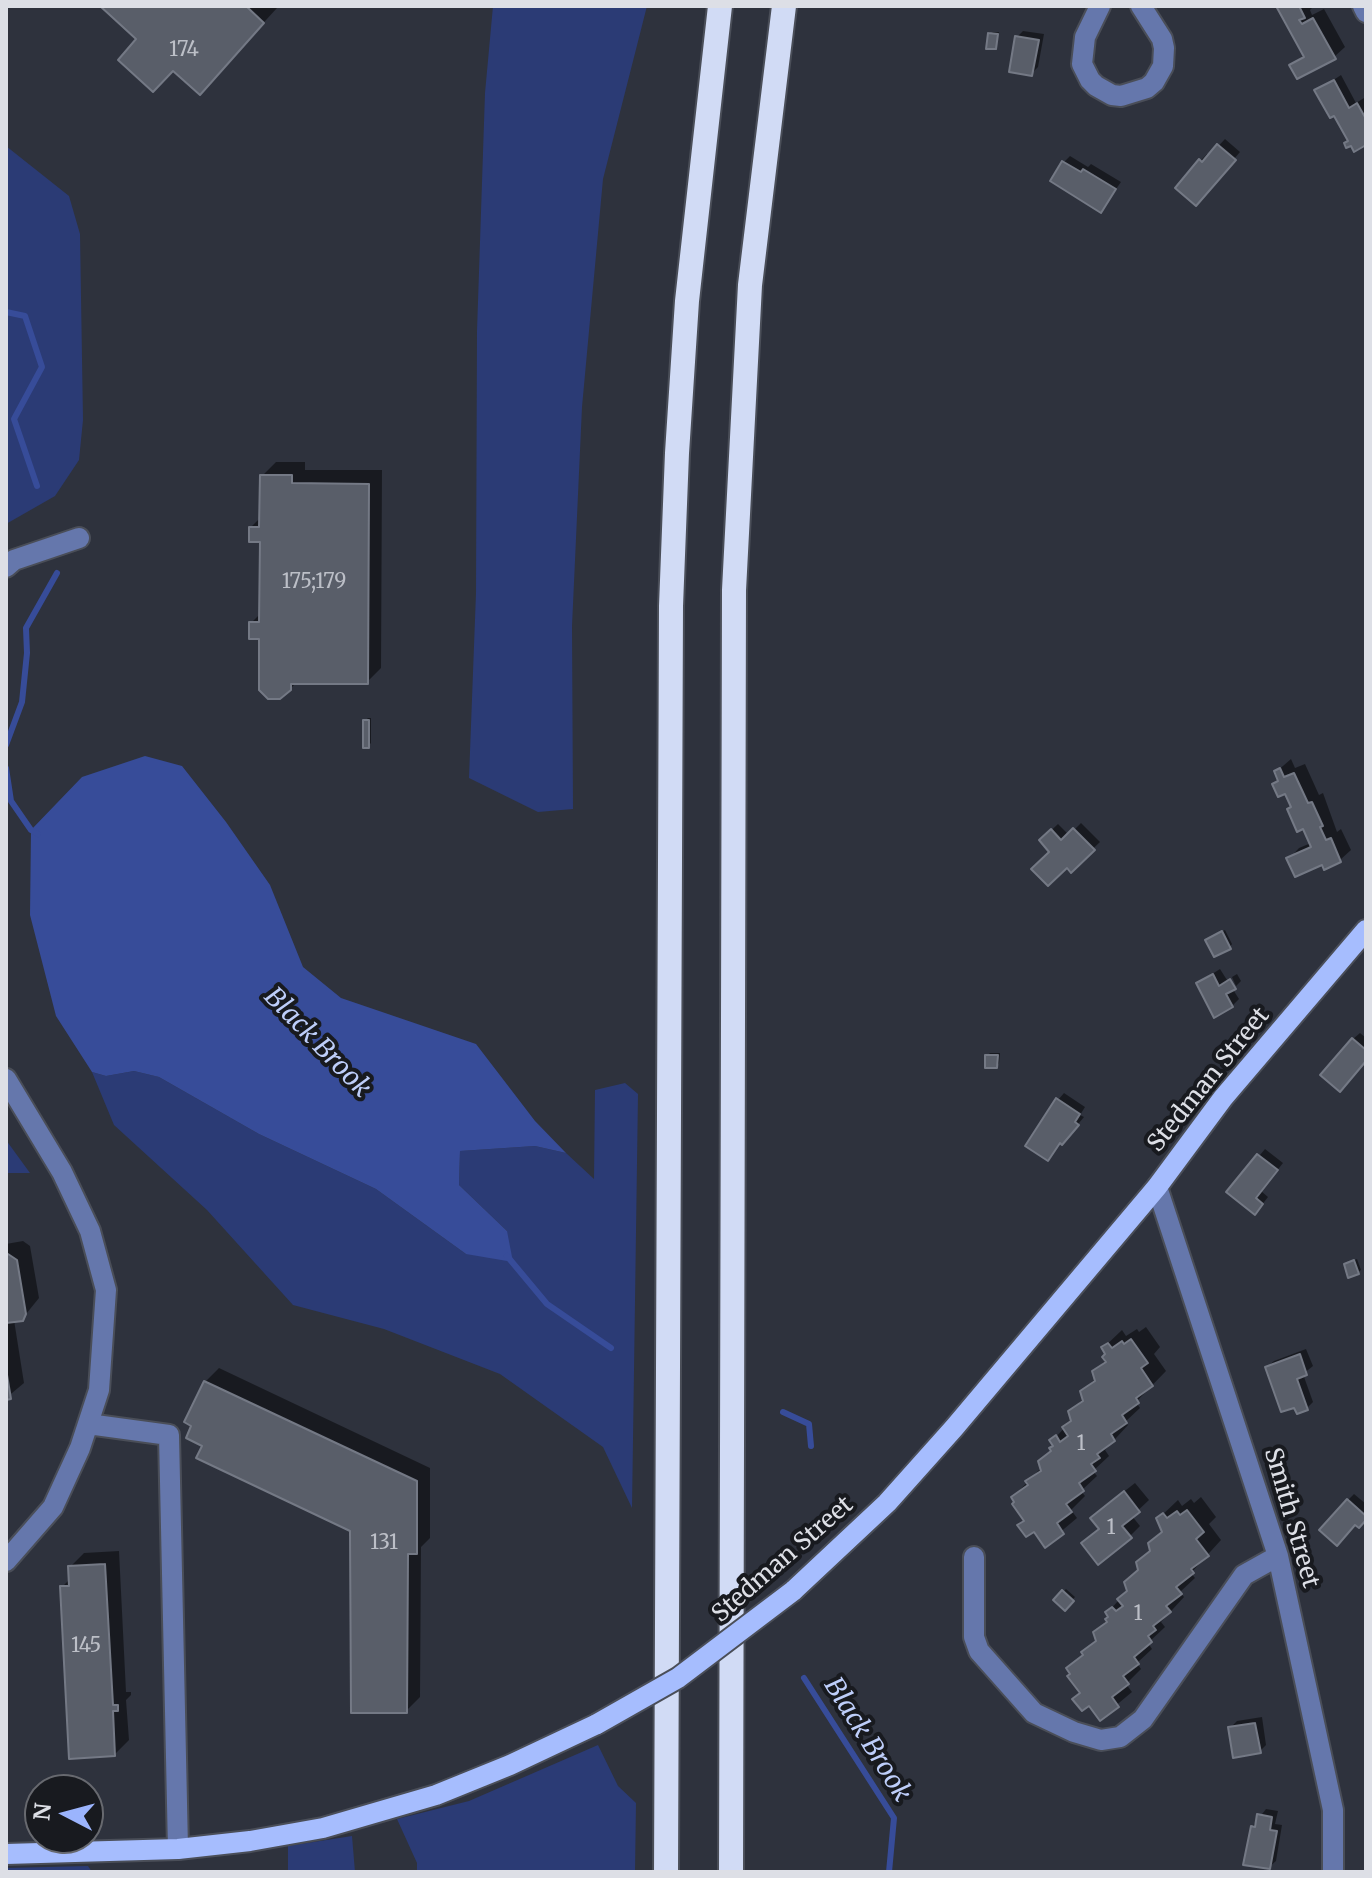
<!DOCTYPE html>
<style>
body{margin:0}
#map{position:relative;width:1372px;height:1878px;overflow:hidden;background:#2e323d;font-family:Merriweather,serif}
canvas{display:block}
.frame{position:absolute;inset:0;border:8px solid #dddfe6;pointer-events:none}
.north{position:absolute;left:24px;top:1774px;width:80px;height:80px;box-sizing:border-box;background:#181a1f;border:2px solid #67696f;border-radius:50%;rotate:276deg;font-size:22px;font-weight:700;line-height:32px;text-align:center;color:#dddfe6}
.north::after{content:'';display:block;margin:auto;width:28px;height:36px;background:#9bb4fd;clip-path:polygon(50% 0,100% 100%,50% 72%,0 100%)}
</style>
<div id="map">
<canvas width="1372" height="1878"></canvas>
<div class="frame"></div>
<div class="north">N</div>
</div>
<script>
const ctx = document.querySelector('canvas').getContext('2d');
ctx.lineJoin = 'round';
function paint(path, color) { ctx.fillStyle = color; ctx.fill(path, 'evenodd'); }
const shape = rows => new Path2D(rows.map(r => 'M' + r).join(''));
function trace(path, color, width, dash) { ctx.strokeStyle = color; ctx.lineWidth = width; ctx.lineCap = dash ? 'butt' : 'round'; ctx.setLineDash(dash || []); ctx.stroke(path); }
function label(font, color, halo, rows, align = 'center') {
  ctx.font = font + ' Merriweather,serif'; ctx.lineWidth = 8; ctx.setLineDash([]); ctx.textBaseline = 'middle'; ctx.strokeStyle = halo; ctx.fillStyle = color; for (const [text, x, y, turn = 0] of rows) {
    ctx.save(); ctx.translate(x, y); ctx.rotate((+turn || 0) * Math.PI / 180); ctx.textAlign = isNaN(turn) ? turn : align; if (halo) ctx.strokeText(text, 0, 0); ctx.fillText(text, 0, 0); ctx.restore();
  }
}
paint(shape([
 [493,6,647,6,603,179,582,407,572,626,573,809,538,812,469,778,476,593,477,331,485,93],
 [6,146,69,196,80,234,83,420,79,460,55,496,6,524],
 [134,1071,159,1077,259,1134,376,1189,466,1254,507,1231,459,1185,460,1151,535,1146,566,1153,594,1179,595,1090,625,1083,638,1094,632,1508,603,1447,500,1374,384,1329,293,1305,207,1210,114,1125,92,1072,106,1076],
 [6,1140,30,1173,6,1173],
 [598,1745,618,1786,636,1803,635,1872,417,1872,417,1863,397,1819,469,1801],
 [352,1836,355,1872,288,1872,288,1846],
 [88,1866,92,1872,6,1872,6,1868]
]), '#2b3b75');
paint(shape([
 [145,756,182,766,226,822,270,885,303,967,341,998,476,1044,535,1121,566,1153,535,1146,460,1151,459,1185,507,1231,513,1262,466,1254,376,1189,259,1134,159,1077,134,1071,106,1076,92,1072,56,1016,30,915,31,830,82,777]
]), '#374c99');
paint(shape([
 [103,6,275,6,277,8,213,78,139,39],
 [1278,6,1314,6,1310,10,1312,15,1324,9,1345,47,1334,57,1292,65,1305,54],
 [1023,31,1044,34,1038,67,1032,73,1017,37],
 [993,32,999,32,996,47,990,34],
 [1341,75,1356,103,1364,98,1366,102,1366,143,1350,140,1335,113,1317,91],
 [1225,139,1240,152,1202,197,1200,161,1207,154,1209,156],
 [1070,156,1088,167,1091,164,1121,182,1101,210,1064,162],
 [276,462,305,462,305,470,382,470,381,668,367,682,297,682,290,689,251,623,261,613,262,540,251,527,262,516,262,476],
 [368,718,371,718,371,743,368,746,365,721],
 [1291,759,1295,768,1305,764,1319,795,1323,793,1337,832,1341,829,1351,850,1340,860,1325,867,1323,863,1289,859,1299,848,1311,843,1286,791,1274,784,1279,779,1276,772],
 [1081,823,1100,842,1071,870,1041,840,1058,824,1069,835],
 [1225,930,1232,944,1230,947,1207,940],
 [1220,969,1239,999,1232,1006,1198,983],
 [1237,974,1241,981,1236,986,1232,977],
 [1360,1033,1366,1038,1366,1059,1353,1039],
 [990,1053,1000,1053,999,1063,997,1066,987,1056],
 [1064,1093,1085,1107,1080,1115,1084,1117,1069,1135,1058,1100],
 [1265,1149,1283,1163,1261,1191,1268,1197,1261,1206,1229,1192],
 [23,1241,30,1246,39,1298,22,1319,14,1320,24,1383,6,1398,6,1244],
 [1357,1259,1361,1270,1358,1272,1346,1264],
 [1146,1327,1160,1347,1154,1354,1166,1371,1136,1402,1140,1408,1125,1422,1128,1425,1105,1450,1109,1456,1093,1471,1097,1476,1081,1491,1085,1496,1071,1510,1077,1518,1045,1545,1026,1520,1013,1497,1042,1467,1040,1461,1055,1446,1052,1441,1072,1420,1070,1412,1084,1398,1082,1392,1096,1378,1094,1372,1106,1360,1108,1353,1103,1348,1122,1330,1126,1336,1137,1329,1139,1332],
 [1306,1349,1313,1366,1303,1374,1313,1402,1307,1408,1267,1367,1274,1361],
 [219,1368,430,1468,430,1538,421,1547,420,1697,406,1711,352,1530,204,1445,205,1382],
 [1135,1483,1149,1500,1132,1516,1140,1526,1130,1536,1101,1528,1103,1508],
 [1354,1494,1366,1504,1366,1518,1348,1500],
 [1201,1497,1216,1517,1209,1524,1221,1540,1191,1573,1195,1578,1180,1592,1184,1597,1161,1622,1165,1627,1148,1643,1152,1649,1137,1663,1141,1669,1126,1684,1132,1692,1101,1718,1069,1668,1097,1639,1095,1632,1111,1616,1108,1612,1128,1590,1140,1568,1138,1562,1152,1549,1150,1543,1163,1530,1158,1519,1178,1500,1182,1506,1191,1499,1194,1503],
 [119,1551,126,1692,131,1692,131,1695,126,1700,129,1740,115,1754,62,1587,71,1578,70,1567,84,1553],
 [1066,1589,1075,1597,1065,1608,1055,1600],
 [1262,1717,1266,1745,1260,1751,1230,1728,1237,1721],
 [1266,1809,1278,1811,1275,1824,1282,1825,1276,1861,1269,1867,1252,1827]
]), '#0007');
trace(shape([
 [6,312,25,316,42,367,14,419,37,486],
 [6,745,22,702,27,653,26,628,57,573],
 [6,768,11,801,31,830,38,834],
 [507,1256,547,1304,611,1348],
 [783,1412,809,1424,811,1446],
 [804,1678,894,1818,889,1872]
]), '#374c99', 6);
const building = shape([
 [100,6,246,6,264,23,200,95,173,71,153,92,118,60,136,39,100,6],
 [1276,6,1299,6,1305,18,1299,20,1302,24,1313,18,1336,59,1297,79,1289,65,1304,57,1276,6],
 [988,33,998,34,996,49,986,49,988,33],
 [1015,36,1039,40,1032,76,1009,72,1015,36],
 [1334,80,1349,108,1357,103,1366,119,1366,145,1354,152,1351,146,1346,148,1344,143,1348,141,1334,116,1330,118,1314,90,1334,80],
 [1217,144,1236,160,1196,206,1175,188,1199,159,1202,162,1217,144],
 [1062,161,1081,172,1083,169,1116,189,1101,213,1050,181,1062,161],
 [260,475,292,475,292,483,369,484,368,684,291,684,291,690,280,699,268,699,259,690,259,639,249,639,249,622,259,622,260,542,249,542,249,527,259,527,260,475],
 [363,720,369,720,369,748,363,748,363,720],
 [1280,768,1284,777,1294,773,1308,803,1312,802,1323,826,1320,827,1326,840,1331,838,1341,862,1324,870,1322,865,1295,877,1286,858,1311,847,1303,829,1297,832,1287,809,1291,807,1285,794,1278,797,1272,784,1278,781,1274,771,1280,768],
 [1073,828,1095,850,1071,873,1067,868,1048,886,1031,869,1049,852,1039,840,1051,829,1061,840,1073,828],
 [1222,931,1231,949,1214,957,1205,940,1222,931],
 [1213,974,1219,986,1230,979,1236,989,1226,994,1233,1007,1214,1018,1196,983,1213,974],
 [1352,1038,1366,1050,1366,1061,1340,1092,1320,1075,1352,1038],
 [985,1055,998,1055,997,1068,985,1068,985,1055],
 [1056,1098,1080,1114,1075,1122,1079,1125,1062,1145,1060,1143,1048,1161,1025,1146,1056,1098],
 [1257,1154,1278,1170,1256,1198,1263,1204,1255,1215,1226,1192,1257,1154],
 [8,1254,17,1260,26,1314,23,1321,6,1323,6,1255,8,1254],
 [1354,1260,1359,1274,1348,1278,1344,1264,1354,1260],
 [1131,1339,1148,1363,1141,1368,1153,1386,1136,1398,1139,1403,1122,1415,1127,1423,1111,1434,1115,1441,1097,1454,1100,1458,1091,1464,1096,1471,1079,1483,1084,1491,1066,1504,1072,1512,1057,1523,1064,1534,1045,1548,1034,1532,1026,1537,1017,1525,1024,1521,1012,1504,1014,1502,1011,1497,1028,1485,1025,1481,1041,1471,1038,1461,1051,1451,1049,1448,1053,1446,1049,1440,1056,1435,1060,1442,1068,1436,1062,1427,1071,1421,1068,1411,1083,1401,1080,1391,1095,1381,1092,1371,1106,1362,1102,1357,1105,1354,1101,1347,1108,1343,1112,1348,1122,1341,1124,1344,1131,1339],
 [1300,1354,1307,1375,1297,1379,1308,1410,1297,1414,1294,1408,1281,1412,1265,1367,1300,1354],
 [6,1369,11,1399,6,1400,6,1369],
 [204,1381,417,1481,417,1554,408,1554,407,1713,351,1713,350,1531,196,1458,202,1446,186,1438,191,1426,184,1422,204,1381],
 [1124,1491,1140,1512,1122,1526,1132,1538,1098,1565,1081,1543,1099,1529,1090,1518,1124,1491],
 [1347,1499,1366,1516,1366,1520,1359,1528,1355,1525,1337,1546,1319,1530,1347,1499],
 [1187,1510,1204,1532,1196,1539,1209,1556,1191,1569,1194,1573,1176,1587,1182,1594,1166,1606,1171,1612,1153,1626,1156,1630,1148,1636,1152,1642,1134,1657,1139,1664,1123,1676,1129,1684,1112,1697,1119,1707,1100,1721,1089,1706,1082,1711,1072,1699,1080,1693,1067,1676,1070,1674,1066,1668,1083,1655,1081,1652,1096,1641,1093,1632,1107,1622,1105,1619,1108,1617,1105,1612,1112,1607,1116,1611,1123,1606,1117,1599,1127,1591,1124,1582,1138,1570,1136,1562,1150,1551,1148,1543,1162,1532,1156,1518,1163,1513,1167,1518,1177,1511,1180,1515,1187,1510],
 [105,1564,113,1705,118,1705,118,1711,113,1711,115,1756,69,1759,60,1586,69,1586,68,1566,105,1564],
 [1062,1590,1074,1601,1065,1611,1053,1600,1062,1590],
 [1255,1723,1261,1753,1233,1758,1228,1727,1255,1723],
 [1257,1814,1272,1817,1270,1830,1277,1831,1270,1869,1243,1865,1251,1826,1255,1827,1257,1814]
]);
paint(building, '#595e69');
trace(building, '#747985', 2);
const minor = shape([
 [1100,6,1085,37,1082,64,1090,80,1096,86,1112,95,1121,96,1147,88,1154,82,1163,66,1164,48,1162,39,1141,6],
 [1363,6,1366,12],
 [6,567,14,560,79,538],
 [6,1079,62,1172,90,1231,106,1290,99,1390,80,1448,53,1507,6,1561],
 [1157,1187,1278,1556,1333,1810,1333,1872],
 [88,1424,169,1435,178,1849],
 [974,1557,974,1637,979,1651,1034,1713,1074,1732,1101,1740,1120,1737,1143,1719,1244,1575,1278,1556]
]);
const major = shape([
 [793,1591,887,1503,954,1428,1157,1187,1223,1098,1366,930],
 [6,1854,178,1849,250,1841,323,1828,436,1795,510,1765,597,1724]
]);
const highway = shape([
 [666,1872,671,606,677,453,687,301,720,6],
 [731,1872,734,590,750,285,784,6]
]);
trace(minor, '#4a4e58', 24);
trace(major, '#4a4e58', 24);
trace(highway, '#4a4e58', 28);
trace(minor, '#6577ac', 20);
trace(major, '#a6bdfe', 20);
trace(highway, '#d1dbf5', 24);
const majorBridge = shape([
 [597,1724,678,1678,793,1591]
]);
trace(majorBridge, '#4a4e58', 24, []);
trace(majorBridge, '#a6bdfe', 20);
label('20px', '#bcbfc7', null, [
 ["174",184,50],
 ["175;179",314,582],
 ["1",1081,1444],
 ["1",1111,1528],
 ["131",384,1543],
 ["1",1138,1614],
 ["145",86,1646]
]);
label('24px', '#dddfe6', '#181a1f', [
 ["Stedman Street",1209,1080,-51],
 ["Smith Street",1291,1518,74],
 ["Stedman Street",783,1560,-41]
]);
label('italic 26px', '#becefa', '#181a1f', [
 ["Black Brook",317,1043,46],
 ["Black Brook",867,1740,58]
]);
</script>
